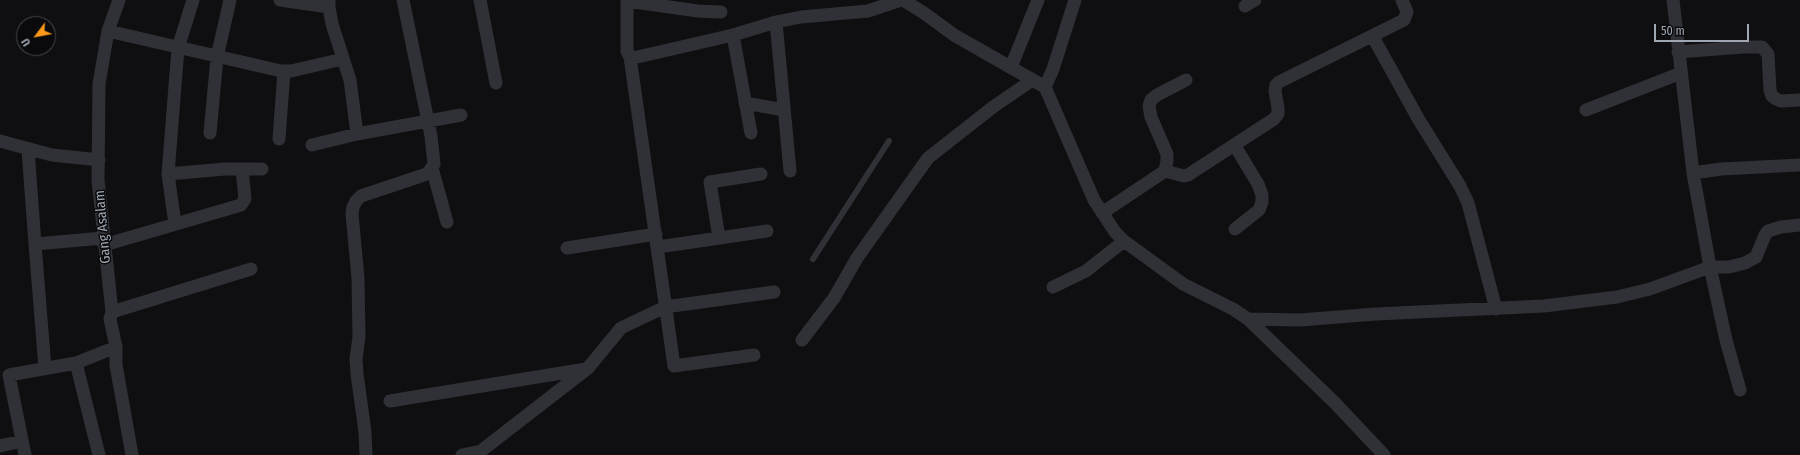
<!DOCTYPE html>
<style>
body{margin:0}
#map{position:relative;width:1800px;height:455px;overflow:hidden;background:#0f0f11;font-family:"Fira Sans Condensed",sans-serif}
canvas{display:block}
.north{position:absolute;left:16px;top:16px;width:40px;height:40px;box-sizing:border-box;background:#0a0a0c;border:1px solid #46494f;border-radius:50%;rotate:238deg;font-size:11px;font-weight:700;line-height:16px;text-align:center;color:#9fa7b3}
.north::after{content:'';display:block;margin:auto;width:14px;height:18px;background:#ff9a19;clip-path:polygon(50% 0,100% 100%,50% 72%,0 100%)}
.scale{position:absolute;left:1654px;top:24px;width:95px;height:18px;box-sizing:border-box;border:2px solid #9fa7b3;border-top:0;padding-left:5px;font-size:12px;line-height:14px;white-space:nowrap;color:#9fa7b3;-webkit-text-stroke:3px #0a0a0c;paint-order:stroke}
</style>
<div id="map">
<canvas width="1800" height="455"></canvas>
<div class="north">U</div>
<div class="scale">50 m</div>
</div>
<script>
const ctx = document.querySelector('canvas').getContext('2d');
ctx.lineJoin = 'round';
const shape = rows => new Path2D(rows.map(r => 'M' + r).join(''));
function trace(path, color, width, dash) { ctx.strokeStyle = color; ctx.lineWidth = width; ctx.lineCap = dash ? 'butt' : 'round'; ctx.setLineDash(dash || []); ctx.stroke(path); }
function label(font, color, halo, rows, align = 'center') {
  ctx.font = font + ' "Fira Sans Condensed",sans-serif'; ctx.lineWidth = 3; ctx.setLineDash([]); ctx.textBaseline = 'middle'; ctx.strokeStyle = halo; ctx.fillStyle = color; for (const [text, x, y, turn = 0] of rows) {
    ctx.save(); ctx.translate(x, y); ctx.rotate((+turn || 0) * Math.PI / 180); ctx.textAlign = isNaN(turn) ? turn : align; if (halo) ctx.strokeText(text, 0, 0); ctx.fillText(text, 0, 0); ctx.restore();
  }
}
trace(shape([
 [813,259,889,141]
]), '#303136', 6);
trace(shape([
 [119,0,108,31,99,84,98,180,112,312,110,319,116,347,116,365,132,455],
 [280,0,329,7],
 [329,0,329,7,332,24,350,80,357,134],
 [480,0,496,83],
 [627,0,627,51,630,57,633,58,733,35,776,22,801,17,868,11,901,0],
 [903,0,924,13,954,35,1045,87,1053,69,1075,0],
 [1673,0,1693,173,1710,267,1726,340,1740,390],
 [627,1,698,11,721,12],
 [1245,6,1255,0],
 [776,22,790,171],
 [108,31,281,71,291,71,343,59],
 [733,35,751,133],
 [1373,37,1419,120,1460,186,1468,203,1496,309],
 [1678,52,1744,47,1762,47,1768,54,1770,90,1772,96,1776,99,1781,101,1800,100],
 [630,57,674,366,754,355],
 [1011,67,1038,0],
 [1045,87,1094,200,1115,232,1124,241,1183,284,1233,309,1248,319,1335,403,1384,455],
 [745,103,784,110],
 [1586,110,1681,73],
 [210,133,217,57,230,0],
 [279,139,284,71],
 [0,141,52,155,99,160],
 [312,145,357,134,461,115],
 [1235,146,1258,184,1262,195,1262,202,1259,210,1235,229],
 [28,150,35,244,103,238],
 [432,168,447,222],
 [1165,171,1167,161,1167,154,1151,117,1149,106,1151,100,1157,95,1186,80],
 [1693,173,1721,169,1800,165],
 [168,174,225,169,262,169],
 [1102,213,1165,171,1184,176,1188,175,1274,119,1278,114,1278,108,1275,91,1276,85,1279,82,1404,20,1407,12,1402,0],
 [175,224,168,174,178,48,193,0],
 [719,238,710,182,761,174],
 [35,244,45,368],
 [104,245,241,205,245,199,242,169],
 [658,247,767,231],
 [567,248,656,234],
 [1053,287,1086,271,1124,241],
 [112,312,251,269],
 [1248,319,1300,320,1376,314,1544,306,1617,297,1650,289,1710,267,1729,267,1745,263,1756,257,1765,235,1768,231,1781,227,1800,225],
 [802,340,834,298,857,258,928,158,993,107,1031,81],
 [76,363,99,455],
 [390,401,586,369],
 [0,446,22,441],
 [25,455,9,375,76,363,116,347],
 [366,455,365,432,357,374,356,359,359,337,358,278,352,214,353,207,356,201,361,196,424,175,429,172,434,164,431,136,403,0],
 [462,455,481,451,588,368,621,328,665,307,774,292]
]), '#303136', 13);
label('14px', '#9fa7b3', '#0a0a0c', [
 ["Gang Asalam",103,227,-95]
]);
</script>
